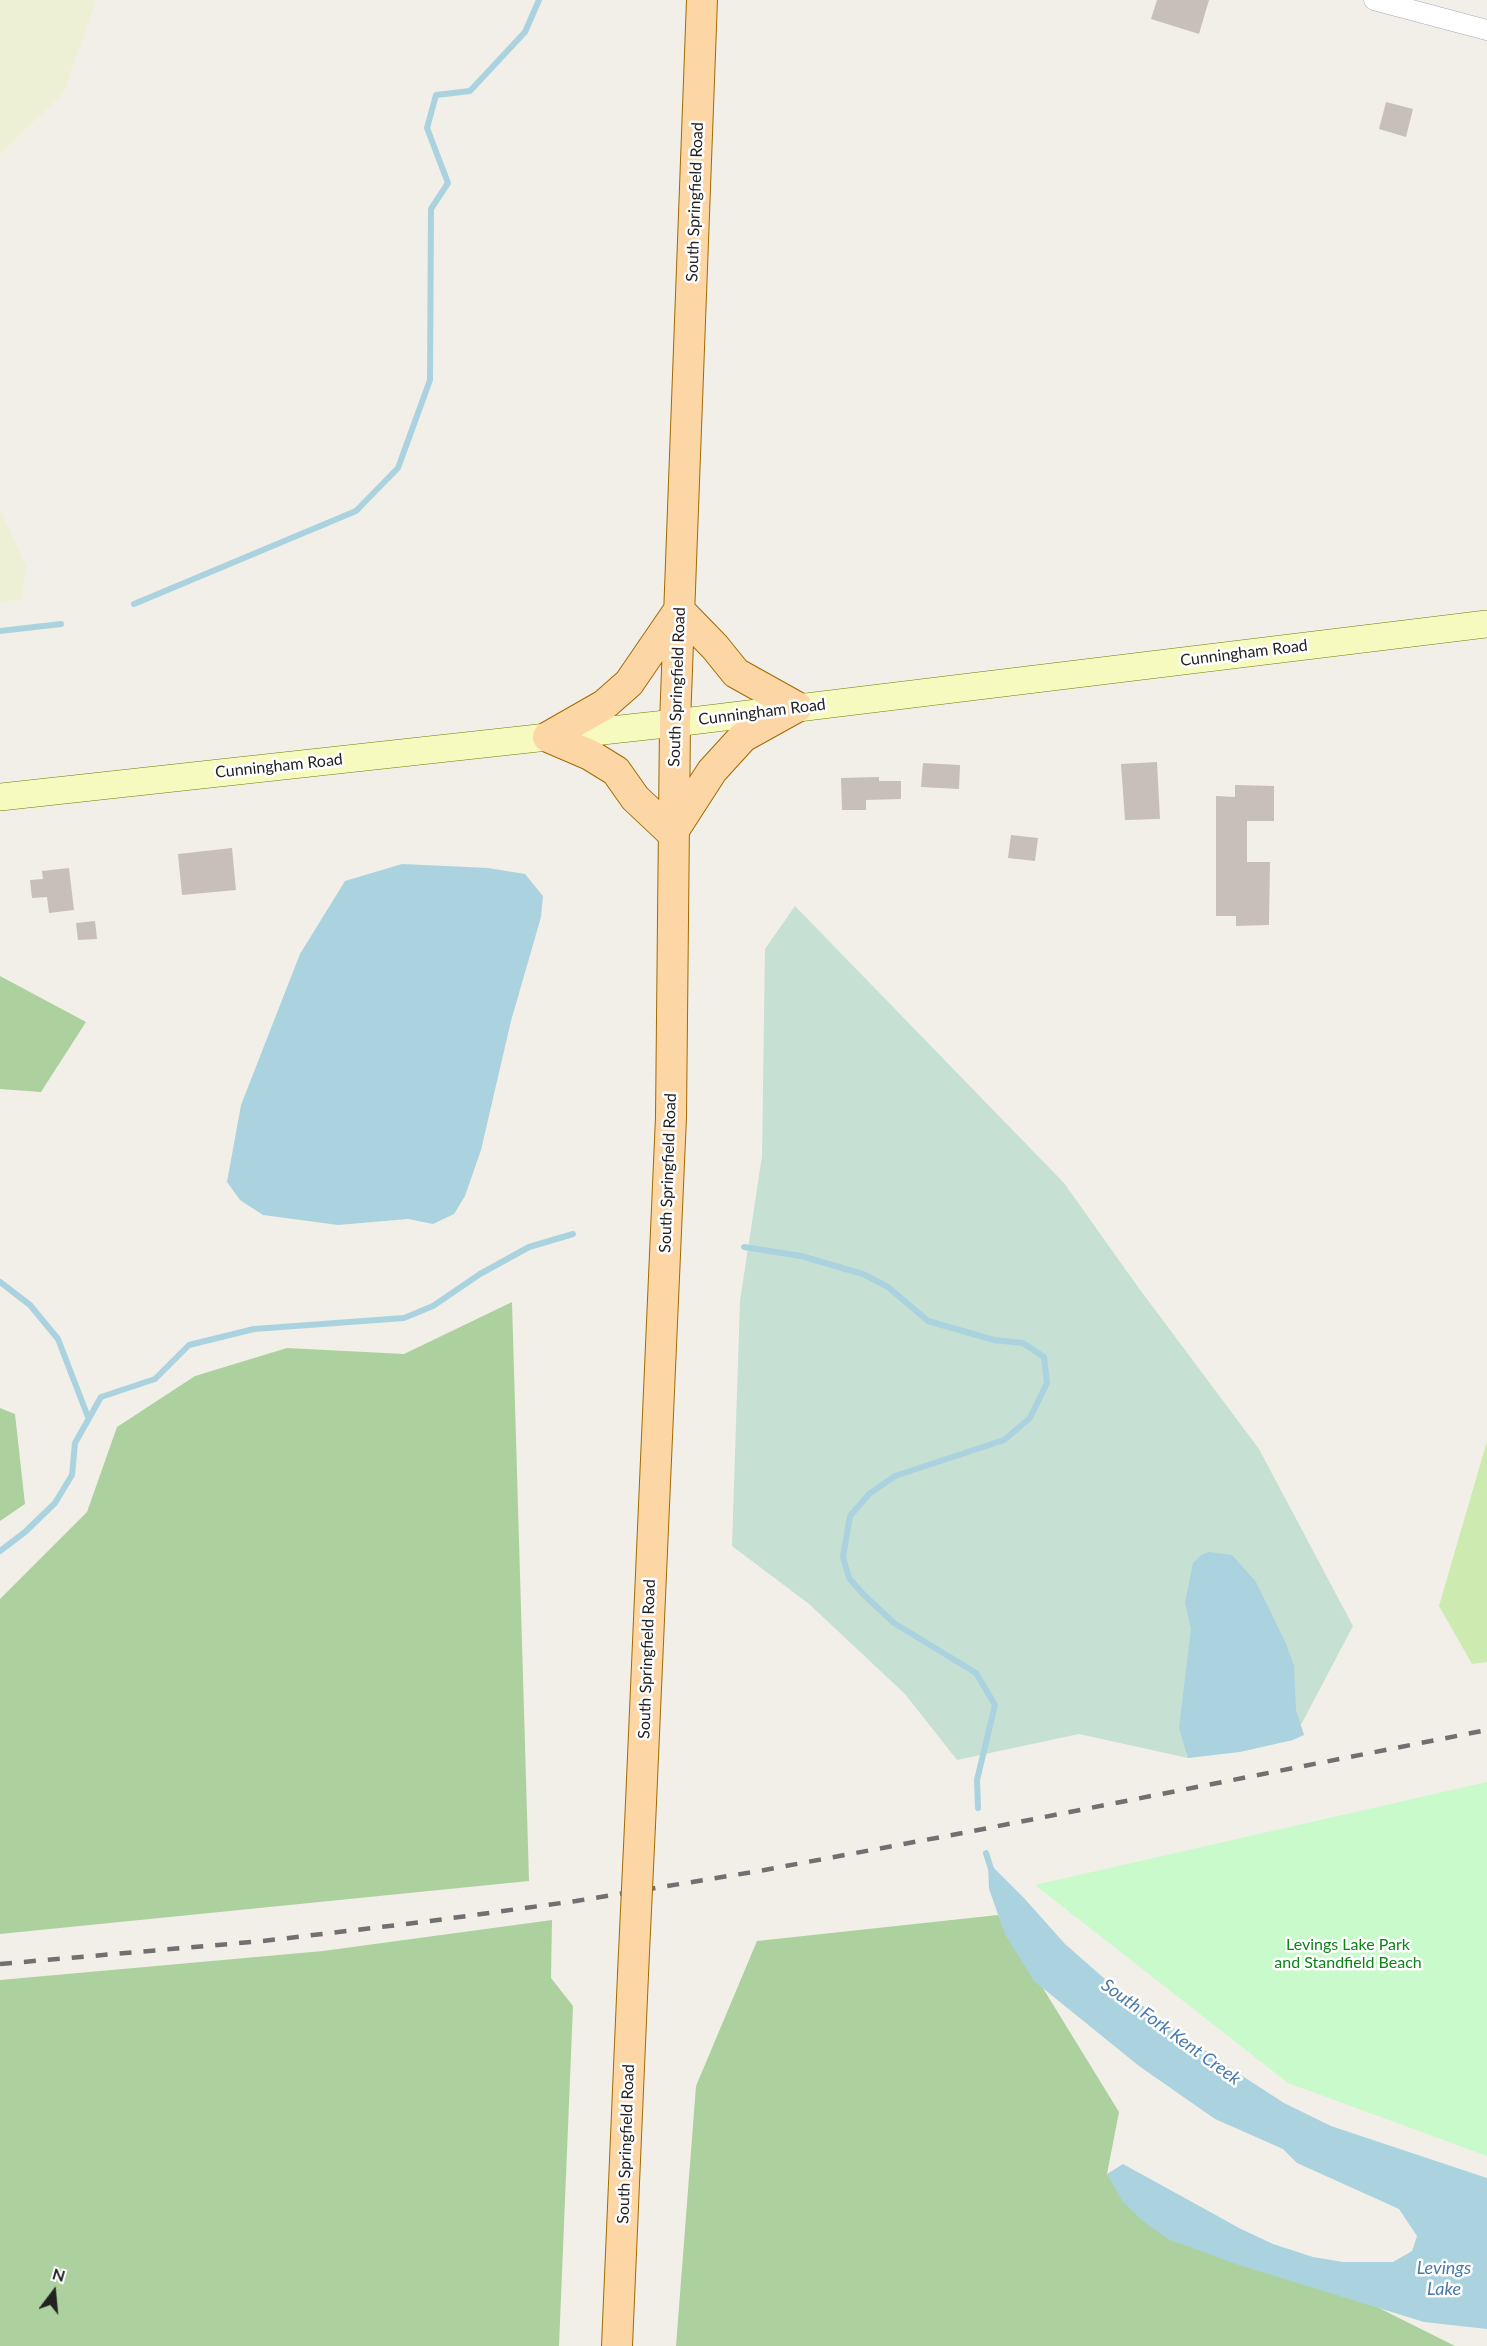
<!DOCTYPE html>
<style>
body{margin:0}
#map{position:relative;width:1487px;height:2346px;overflow:hidden;background:#f2efe9;font-family:Lato,sans-serif}
canvas{display:block}
.north{position:absolute;left:24px;top:2262px;width:60px;height:60px;-webkit-text-stroke:4px #fff;paint-order:stroke;rotate:16deg;font-size:16px;font-weight:700;line-height:24px;text-align:center;color:#222}
.north::after{content:'';display:block;margin:auto;width:21px;height:27px;background:#222;clip-path:polygon(50% 0,100% 100%,50% 72%,0 100%)}
</style>
<div id="map">
<canvas width="1487" height="2346"></canvas>
<div class="north">N</div>
</div>
<script>
const ctx = document.querySelector('canvas').getContext('2d');
ctx.lineJoin = 'round';
function paint(path, color) { ctx.fillStyle = color; ctx.fill(path, 'evenodd'); }
const shape = rows => new Path2D(rows.map(r => 'M' + r).join(''));
function trace(path, color, width, dash) { ctx.strokeStyle = color; ctx.lineWidth = width; ctx.lineCap = dash ? 'butt' : 'round'; ctx.setLineDash(dash || []); ctx.stroke(path); }
function label(font, color, halo, rows, align = 'center') {
  ctx.font = font + ' Lato,sans-serif'; ctx.lineWidth = 5; ctx.setLineDash([]); ctx.textBaseline = 'middle'; ctx.strokeStyle = halo; ctx.fillStyle = color; for (const [text, x, y, turn = 0] of rows) {
    ctx.save(); ctx.translate(x, y); ctx.rotate((+turn || 0) * Math.PI / 180); ctx.textAlign = isNaN(turn) ? turn : align; if (halo) ctx.strokeText(text, 0, 0); ctx.fillText(text, 0, 0); ctx.restore();
  }
}
paint(shape([
 [0,0,96,0,64,92,0,155],
 [0,509,26,566,22,599,0,603]
]), '#eef0d5');
paint(shape([
 [1487,1441,1487,1662,1472,1664,1439,1606]
]), '#cdebb0');
paint(shape([
 [0,976,86,1022,41,1092,0,1089],
 [512,1302,529,1881,0,1934,0,1599,87,1512,117,1427,195,1376,287,1348,404,1354],
 [0,1408,15,1414,25,1504,0,1521],
 [998,1915,1119,2112,1107,2174,1168,2239,1377,2307,1455,2346,676,2346,696,2086,757,1941],
 [552,1920,551,1978,573,2006,559,2346,0,2346,0,1980,323,1951]
]), '#add19e');
paint(shape([
 [795,906,1064,1183,1138,1287,1259,1449,1353,1626,1293,1740,1188,1758,1079,1734,957,1760,905,1694,809,1604,732,1546,740,1301,762,1156,765,949]
]), '#c6e0d4');
paint(shape([
 [1487,1782,1487,2156,1288,2083,1035,1885]
]), '#c8facc');
paint(shape([
 [402,864,488,868,525,874,543,896,541,917,511,1021,481,1150,465,1196,454,1214,433,1224,408,1219,338,1225,263,1215,240,1200,227,1182,241,1105,300,954,345,881],
 [1209,1552,1232,1555,1256,1582,1287,1646,1294,1666,1296,1710,1304,1735,1293,1740,1240,1752,1188,1758,1179,1728,1191,1629,1185,1603,1193,1563,1201,1555],
 [988,1862,1024,1898,1065,1944,1106,1980,1230,2068,1284,2103,1331,2126,1487,2178,1487,2329,1424,2322,1236,2264,1168,2239,1143,2221,1123,2202,1107,2174,1123,2164,1241,2229,1273,2244,1313,2257,1343,2262,1393,2262,1412,2251,1417,2236,1399,2209,1297,2163,1283,2149,1215,2119,1139,2066,1034,1981,1005,1934,989,1889]
]), '#aad3df');
trace(shape([
 [134,604,356,511,398,468,430,380,431,209,448,183,427,128,436,95,470,91,525,32,539,0],
 [0,631,61,624],
 [744,1247,801,1256,863,1274,888,1287,928,1321,994,1340,1023,1343,1044,1357,1047,1383,1030,1418,1004,1440,895,1476,869,1494,850,1516,843,1557,849,1578,863,1594,894,1623,976,1673,995,1705,977,1780,978,1808],
 [0,1282,30,1305,58,1339,88,1417],
 [0,1551,25,1532,55,1503,72,1475,75,1443,101,1397,155,1379,189,1345,254,1329,404,1318,433,1306,480,1274,529,1247,573,1234],
 [986,1853,991,1869]
]), '#aad3df', 6);
paint(shape([
 [1157,0,1209,0,1199,34,1151,19],
 [1386,102,1413,109,1406,137,1379,129],
 [1157,762,1160,819,1125,820,1121,764],
 [923,763,960,765,959,789,921,787],
 [879,777,879,781,901,781,901,799,866,800,866,810,842,810,841,778],
 [1235,785,1274,786,1274,821,1247,821,1247,862,1270,862,1269,925,1236,926,1236,916,1216,916,1216,796,1235,797],
 [1011,835,1038,838,1035,861,1008,858],
 [232,848,236,890,182,895,178,854],
 [69,868,74,910,49,913,47,897,32,898,30,880,43,879,42,871],
 [95,921,97,939,78,940,76,923]
]), '#c7bfb8');
const minor = shape([
 [1374,0,1487,30]
]);
const secondary = shape([
 [0,797,675,723,1487,624]
]);
const primary = shape([
 [679,610,715,647,736,673,797,707],
 [548,737,590,755,616,771,635,798,672,833,712,771,743,737,797,707],
 [548,737,604,705,629,683,679,610],
 [640,1825,671,1117,675,723,702,0],
 [617,2346,633,1974]
]);
trace(minor, '#a9a9a9', 21);
trace(secondary, '#707d05', 28);
trace(primary, '#a06b00', 32);
trace(minor, '#fff', 20);
trace(secondary, '#f7fabf', 27);
trace(primary, '#fcd6a4', 30);
trace(shape([
 [0,1964,263,1941,423,1922,576,1901,759,1871,968,1832,1487,1730]
]), '#707070', 4.5, [12, 12]);
const primaryBridge = shape([
 [633,1974,640,1825]
]);
trace(primaryBridge, '#a06b00', 32, []);
trace(primaryBridge, '#fcd6a4', 30);
label('16px', '#222', '#fff', [
 ["South Springfield Road",695,202,-88],
 ["Cunningham Road",1244,653,-7],
 ["South Springfield Road",677,687,-88],
 ["Cunningham Road",762,712,-7],
 ["Cunningham Road",279,766,-6],
 ["South Springfield Road",668,1173,-88],
 ["South Springfield Road",647,1659,-88],
 ["South Springfield Road",626,2144,-88]
]);
label('16px', '#0c8416', '#fff', [
 ["Levings Lake Park",1348,1945],
 ["and Standfield Beach",1348,1963]
]);
label('italic 18px', '#4a7aab', '#fff', [
 ["South Fork Kent Creek",1171,2032,36],
 ["Levings",1444,2268],
 ["Lake",1444,2289]
]);
</script>
